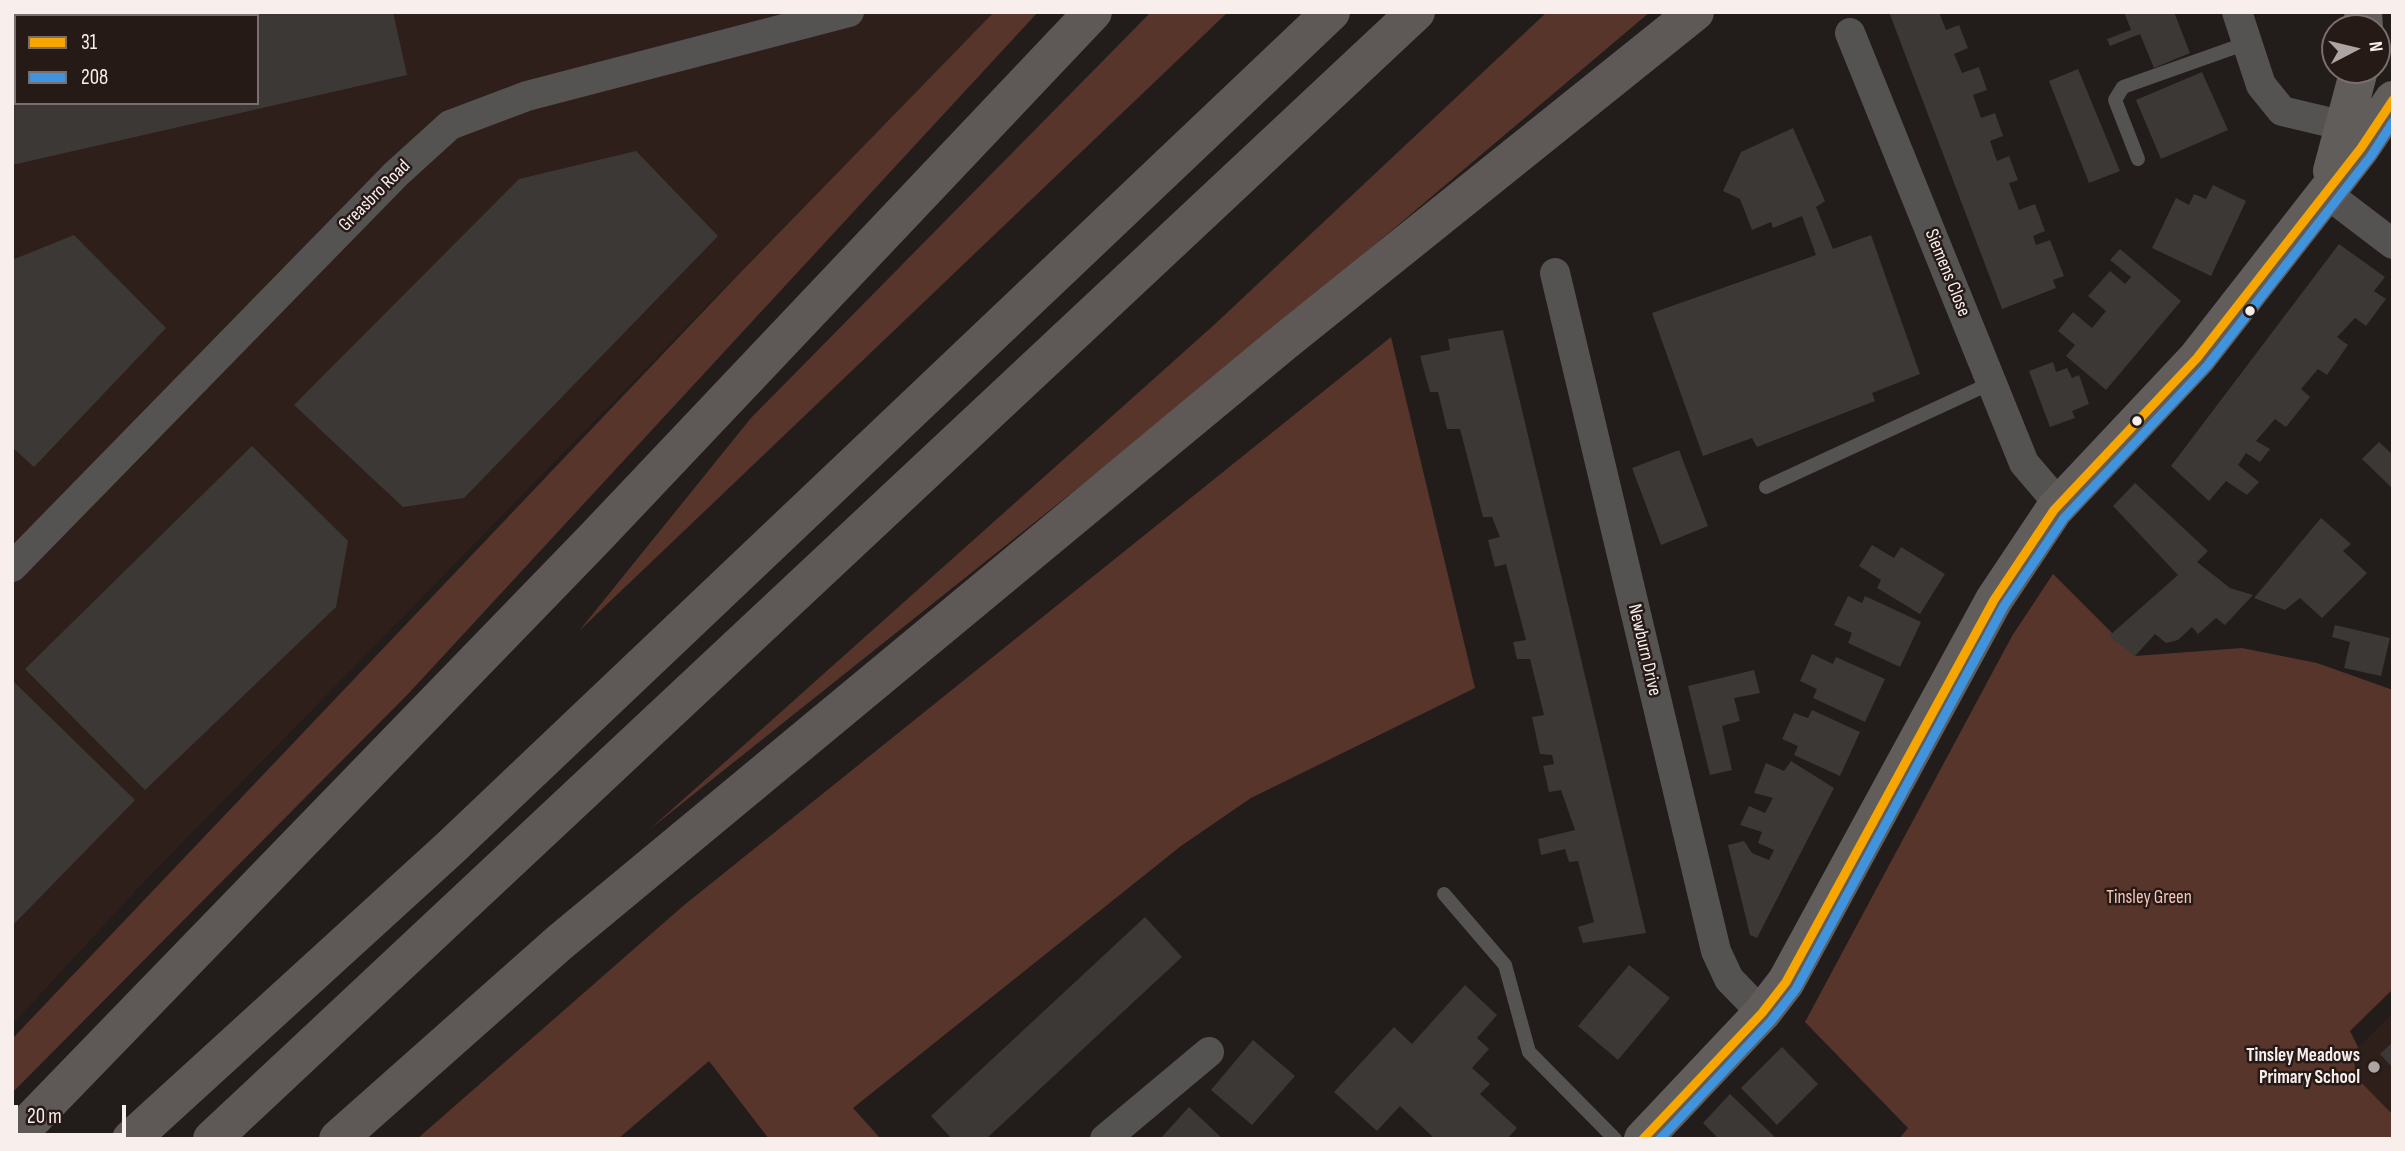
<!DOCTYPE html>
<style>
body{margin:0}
#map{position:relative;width:2405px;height:1151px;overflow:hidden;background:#221c1a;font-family:"Sofia Sans Condensed",sans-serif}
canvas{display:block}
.frame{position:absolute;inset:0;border:14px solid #f8efed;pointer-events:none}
.legend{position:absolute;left:14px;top:14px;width:245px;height:91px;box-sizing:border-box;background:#261a17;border:2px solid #7a6f6d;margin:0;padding:9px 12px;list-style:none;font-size:21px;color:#f8efed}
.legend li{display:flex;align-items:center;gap:14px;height:35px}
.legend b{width:35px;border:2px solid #7a6f6d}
.north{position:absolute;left:2321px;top:14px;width:70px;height:70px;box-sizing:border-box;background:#261a17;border:2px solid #7a6f6d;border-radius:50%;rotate:83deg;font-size:19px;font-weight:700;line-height:28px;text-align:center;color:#f8efed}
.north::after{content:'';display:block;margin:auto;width:24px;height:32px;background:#ada5a3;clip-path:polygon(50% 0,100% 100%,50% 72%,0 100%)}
.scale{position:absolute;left:14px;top:1105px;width:112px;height:32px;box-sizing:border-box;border:4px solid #f8efed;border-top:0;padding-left:9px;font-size:21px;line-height:24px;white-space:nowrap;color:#f8efed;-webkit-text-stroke:5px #261a17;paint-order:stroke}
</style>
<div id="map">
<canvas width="2405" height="1151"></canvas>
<div class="frame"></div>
<ul class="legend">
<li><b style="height:9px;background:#f7a600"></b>31</li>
<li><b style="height:9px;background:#4094de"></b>208</li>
</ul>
<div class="north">N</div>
<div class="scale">20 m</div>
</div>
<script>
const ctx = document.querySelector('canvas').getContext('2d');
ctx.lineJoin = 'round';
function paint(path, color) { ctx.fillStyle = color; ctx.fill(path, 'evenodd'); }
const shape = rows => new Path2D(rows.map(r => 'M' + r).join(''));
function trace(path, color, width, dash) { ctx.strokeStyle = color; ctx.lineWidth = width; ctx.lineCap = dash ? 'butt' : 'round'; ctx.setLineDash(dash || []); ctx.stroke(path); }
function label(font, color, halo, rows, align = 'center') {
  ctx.font = font + ' "Sofia Sans Condensed",sans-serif'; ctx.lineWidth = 5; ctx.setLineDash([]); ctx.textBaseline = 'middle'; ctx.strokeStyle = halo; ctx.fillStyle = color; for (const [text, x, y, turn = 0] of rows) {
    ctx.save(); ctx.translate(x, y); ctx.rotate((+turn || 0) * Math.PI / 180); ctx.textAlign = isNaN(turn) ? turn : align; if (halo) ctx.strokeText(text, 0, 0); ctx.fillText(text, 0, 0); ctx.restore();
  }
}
paint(shape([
 [12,12,994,12,143,883,12,1025],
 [16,16,257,16,257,103,16,103],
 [2393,1013,2393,1115,2356,1077,2354,1058,2358,1047]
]), '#2f1f1a');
paint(shape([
 [994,12,1038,12,409,693,12,1093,12,1039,737,276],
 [1151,12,1228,12,579,631,751,418],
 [1547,12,1650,12,1242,357,650,829,1214,325],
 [1391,337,1475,688,1251,798,1181,846,853,1108,881,1139,769,1139,709,1061,618,1139,417,1139,683,906],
 [2053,574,2135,656,2242,648,2317,663,2393,690,2393,989,2350,1031,2358,1047,2354,1058,2356,1077,2393,1115,2393,1139,1899,1139,1908,1128,1805,1022,2012,636]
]), '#58352b');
paint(shape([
 [12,12,393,12,407,75,12,165],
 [16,16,257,16,257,103,16,103],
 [1889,12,1939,12,1946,30,1959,25,1968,48,1954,54,1962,73,1979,67,1987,90,1973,95,1981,118,1995,113,2003,136,1990,141,1997,161,2009,156,2018,180,2009,183,2019,210,2035,204,2045,231,2033,236,2036,245,2050,240,2064,276,2053,280,2056,288,2002,309],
 [2124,12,2174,12,2190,53,2154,68,2140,34,2110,46,2107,39,2131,30],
 [2078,69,2120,171,2089,183,2049,81],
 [2202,72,2228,130,2161,159,2136,100],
 [1793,128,1825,201,1816,207,1833,249,1871,235,1920,374,1872,393,1875,401,1757,447,1752,438,1703,456,1652,313,1816,255,1802,216,1773,228,1771,222,1752,230,1740,199,1723,191,1741,152],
 [636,151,718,236,464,498,403,507,294,405,519,179],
 [2213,185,2246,201,2211,276,2152,248,2176,198,2189,205,2194,194,2206,199],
 [74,235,166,328,34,467,12,447,12,260],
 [2339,244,2385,277,2374,291,2386,299,2366,326,2355,318,2337,337,2348,345,2327,375,2318,369,2301,389,2310,397,2286,427,2275,419,2256,441,2270,449,2260,462,2246,453,2238,465,2259,482,2247,495,2226,481,2209,501,2171,466],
 [2120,249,2181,301,2106,390,2066,356,2075,345,2058,331,2073,312,2092,328,2106,311,2088,296,2110,271,2125,284,2131,277,2110,260],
 [1503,330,1646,933,1583,943,1578,927,1594,922,1578,861,1569,862,1565,849,1541,855,1538,839,1575,830,1561,790,1549,792,1543,766,1554,764,1552,755,1540,754,1532,717,1544,715,1530,659,1517,659,1513,642,1526,640,1506,564,1495,567,1488,540,1500,537,1492,517,1483,517,1460,429,1447,429,1438,392,1430,392,1420,356,1450,350,1448,339],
 [2053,362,2056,372,2067,368,2072,378,2079,375,2089,404,2072,411,2075,418,2050,427,2029,371],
 [2379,442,2393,455,2393,489,2362,459],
 [252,446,348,541,336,607,145,790,25,669],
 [1679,450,1708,526,1661,545,1632,468],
 [2135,483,2208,551,2197,562,2230,588,2253,595,2225,625,2216,618,2198,634,2192,627,2178,640,2166,643,2155,634,2135,656,2109,636,2178,575,2113,506],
 [2321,518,2351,544,2343,551,2367,573,2322,618,2300,598,2285,610,2254,598],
 [1872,545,1894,558,1901,547,1945,574,1920,614,1877,588,1881,580,1859,566],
 [1848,596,1862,603,1865,596,1921,622,1900,667,1848,643,1852,633,1834,625],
 [2335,625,2390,638,2381,676,2344,668,2350,642,2332,637],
 [1812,654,1833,664,1836,657,1885,679,1865,722,1813,698,1817,689,1800,681],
 [1754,670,1760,693,1734,698,1740,721,1722,726,1732,770,1710,775,1688,686],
 [14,682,135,800,12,926,12,684],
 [1812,710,1860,732,1840,776,1794,755,1798,746,1782,739,1794,713,1808,718],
 [1791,761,1834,788,1757,938,1750,935,1728,845,1744,841,1752,853,1769,860,1774,850,1758,843,1762,832,1740,825,1749,806,1765,813,1773,798,1754,793,1766,763,1784,771],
 [1145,917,1182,957,986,1139,952,1139,931,1116],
 [1629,965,1670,998,1618,1060,1578,1026],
 [1465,985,1497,1015,1477,1038,1489,1049,1472,1068,1490,1084,1480,1094,1517,1128,1507,1139,1435,1139,1400,1106,1377,1131,1334,1092,1394,1027,1412,1044],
 [1253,1040,1295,1076,1252,1125,1211,1090],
 [2393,1042,2393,1068,2380,1054],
 [1782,1047,1818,1084,1777,1125,1741,1088],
 [1730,1094,1777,1139,1719,1139,1703,1123],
 [1189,1107,1223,1139,1160,1139]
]), '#3c3836');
trace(shape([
 [2138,159,2115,100,2123,87,2247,43],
 [1766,487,1991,383],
 [1444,894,1505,965,1529,1052,1615,1139]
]), '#555252', 14);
trace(shape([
 [2237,12,2261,85,2282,111,2345,126],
 [1850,33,2024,463,2059,504],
 [2326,193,2393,244],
 [1555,273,1716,951,1729,979,1762,1013],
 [12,567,396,174,450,125,527,96,849,12],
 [1105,1139,1209,1052]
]), '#555252', 30);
trace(shape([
 [2363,12,2364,28],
 [2332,171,2359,70],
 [1643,1139,1762,1013,1786,982,1994,600,2054,510,2197,358,2361,148,2393,100]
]), '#605d5b', 38);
trace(shape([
 [13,1139,595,538,1093,12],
 [131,1139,450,848,1331,12],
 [212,1139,1416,12],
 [338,1139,559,943,1284,342,1695,12]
]), '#5e5857', 38);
trace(shape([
 [1643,1139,1762,1013,1786,982,1994,600,2054,510,2197,358,2361,148,2393,100]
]), '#f7a600', 9);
trace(shape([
 [1660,1139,1771,1021,1796,989,2004,606,2064,518,2207,366,2371,156,2393,122]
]), '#4094de', 9);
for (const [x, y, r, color] of [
 [2250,311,6,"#f8efed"],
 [2137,421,6,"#f8efed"],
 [2374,1067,7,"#ada5a3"]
]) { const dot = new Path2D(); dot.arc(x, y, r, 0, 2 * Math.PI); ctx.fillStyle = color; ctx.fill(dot); trace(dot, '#261a17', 2.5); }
label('19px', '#f8efed', '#261a17', [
 ["Greasbro Road",375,196,-45],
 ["Siemens Close",1947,273,68],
 ["Newburn Drive",1644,650,77]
]);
label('19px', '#fac5b6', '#261a17', [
 ["Tinsley Green",2149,898]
]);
label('bold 19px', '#f8efed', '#261a17', [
 ["Tinsley Meadows",2360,1056],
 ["Primary School",2360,1078]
], 'right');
</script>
